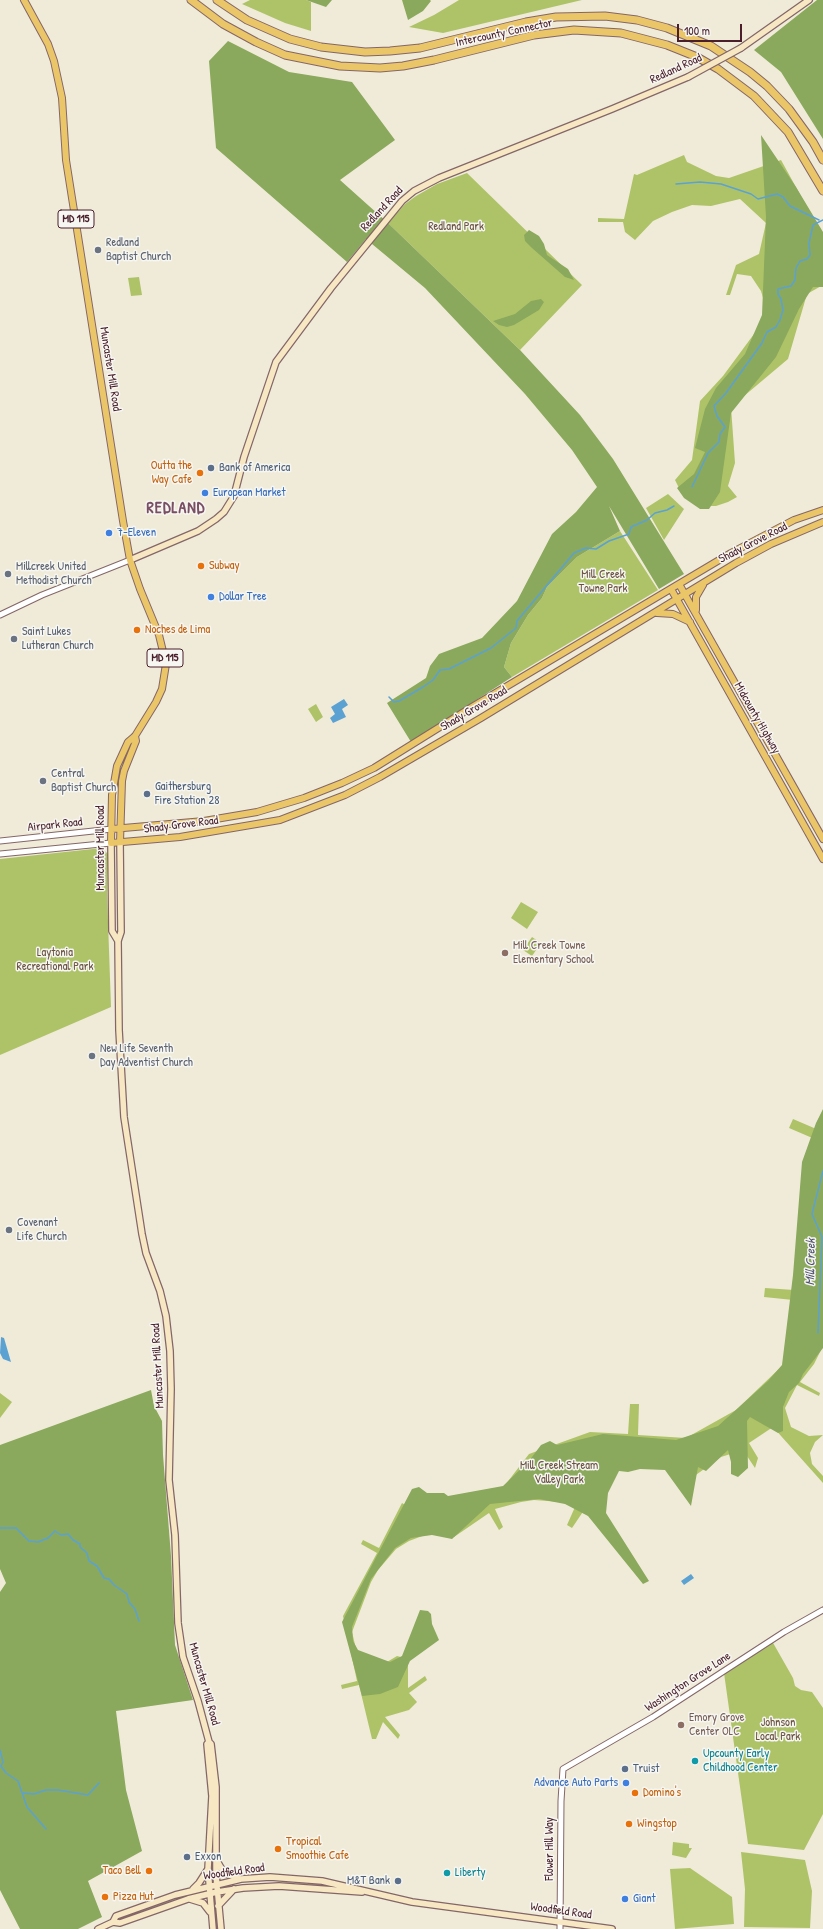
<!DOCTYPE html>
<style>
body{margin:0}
#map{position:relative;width:823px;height:1929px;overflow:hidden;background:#f0ebd8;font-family:"Patrick Hand",sans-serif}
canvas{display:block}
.scale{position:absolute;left:677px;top:24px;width:65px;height:18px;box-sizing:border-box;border:2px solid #4a1f2b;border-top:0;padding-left:5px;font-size:12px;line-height:14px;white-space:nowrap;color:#4a1f2b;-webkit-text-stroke:3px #f6f6f2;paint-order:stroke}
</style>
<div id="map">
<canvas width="823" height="1929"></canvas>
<div class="scale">100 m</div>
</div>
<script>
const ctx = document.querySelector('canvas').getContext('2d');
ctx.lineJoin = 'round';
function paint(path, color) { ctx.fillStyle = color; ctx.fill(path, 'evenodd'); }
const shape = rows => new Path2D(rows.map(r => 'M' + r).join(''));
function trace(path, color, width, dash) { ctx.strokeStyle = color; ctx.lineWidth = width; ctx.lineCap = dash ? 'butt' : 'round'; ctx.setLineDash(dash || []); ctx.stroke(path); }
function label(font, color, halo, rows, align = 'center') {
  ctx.font = font + ' "Patrick Hand",sans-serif'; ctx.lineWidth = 3; ctx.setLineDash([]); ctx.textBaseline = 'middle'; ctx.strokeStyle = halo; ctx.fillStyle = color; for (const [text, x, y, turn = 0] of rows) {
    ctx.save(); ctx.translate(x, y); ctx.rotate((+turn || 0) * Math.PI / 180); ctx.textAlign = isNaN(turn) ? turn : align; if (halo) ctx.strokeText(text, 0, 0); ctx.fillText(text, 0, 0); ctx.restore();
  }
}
paint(shape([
 [250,0,306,0,311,2,311,31,285,23,242,4],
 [459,0,582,0,443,33,409,27,434,15],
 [684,155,687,162,716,176,729,178,781,160,823,236,823,285,807,294,788,359,731,407,735,463,728,486,737,497,728,502,716,506,707,506,679,488,675,480,692,460,700,401,723,376,768,315,761,291,751,276,737,274,730,295,726,295,736,265,759,254,766,223,740,199,711,206,692,205,672,212,653,221,635,240,625,232,623,222,598,222,598,218,624,219,634,174,637,175],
 [467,173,582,285,520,350,388,223,405,204,416,196,437,184],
 [139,277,142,295,131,296,128,278],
 [668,494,684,509,664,540,646,508],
 [620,531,658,590,512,677,504,667,511,643,528,615,542,598,547,587,577,557],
 [316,704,323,717,316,722,308,709],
 [102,848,108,854,107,893,111,1007,0,1055,0,859],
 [521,902,538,912,527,929,511,918],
 [532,937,541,943,532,956,523,950],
 [793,1119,821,1131,821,1350,814,1364,800,1382,820,1393,819,1396,797,1385,785,1408,791,1427,809,1436,823,1435,815,1442,810,1453,812,1464,823,1476,823,1483,773,1427,749,1443,758,1458,755,1468,743,1450,721,1457,679,1487,661,1461,588,1478,597,1491,572,1528,567,1525,575,1507,561,1502,534,1500,521,1502,495,1509,503,1527,499,1530,489,1513,454,1537,439,1535,425,1535,409,1541,396,1549,378,1570,371,1582,352,1632,357,1653,387,1662,397,1656,408,1659,408,1688,425,1676,427,1680,409,1693,417,1702,409,1710,385,1717,400,1735,398,1739,383,1722,376,1739,372,1739,359,1685,342,1689,341,1685,357,1681,343,1616,377,1553,361,1544,363,1540,379,1548,402,1503,407,1506,502,1489,529,1454,590,1432,628,1434,630,1404,639,1404,638,1435,686,1438,736,1410,783,1365,793,1300,764,1297,765,1288,794,1290,817,1140,789,1128],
 [0,1393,12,1402,0,1418],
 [772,1641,793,1678,795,1686,801,1690,812,1692,823,1708,823,1814,804,1850,748,1844,724,1673],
 [673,1842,689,1844,689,1848,692,1848,686,1858,672,1855],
 [741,1852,805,1860,812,1891,810,1928,744,1927,745,1889],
 [690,1868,732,1897,734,1924,675,1929,670,1869]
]), '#aec368');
paint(shape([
 [306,0,332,0,326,7],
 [402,0,430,0,431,1,423,11,408,20],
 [817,0,823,0,823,139,781,72,754,50],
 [228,41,289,72,352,82,395,140,340,180,388,223,520,350,580,415,613,459,684,574,659,589,609,506,620,531,577,557,547,587,542,598,528,615,511,643,504,667,512,677,411,742,387,703,426,678,430,666,439,654,482,638,517,601,552,534,576,512,597,487,572,450,525,394,425,288,366,239,347,262,216,148,209,61],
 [761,135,796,187,823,232,823,287,813,287,799,309,776,357,731,413,720,492,709,509,700,509,684,498,677,488,694,474,705,452,695,448,705,409,716,388,745,354,762,315,766,217],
 [529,230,539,236,544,244,547,255,568,269,574,280,565,277,532,248,525,241,524,235],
 [541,299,544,302,539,310,514,325,507,327,499,325,493,321,515,314,531,301],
 [823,1109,823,1348,803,1374,799,1383,789,1392,783,1407,783,1431,778,1433,750,1417,747,1421,748,1468,738,1477,731,1474,731,1462,728,1450,706,1471,698,1467,691,1506,665,1470,640,1469,628,1472,619,1471,608,1493,606,1513,649,1581,643,1584,588,1516,565,1504,539,1499,490,1504,452,1539,432,1535,411,1538,395,1548,371,1579,352,1627,353,1641,358,1650,390,1662,402,1656,420,1610,428,1611,431,1614,432,1624,439,1640,410,1661,398,1687,380,1694,362,1696,342,1622,412,1489,419,1487,427,1493,444,1493,448,1496,503,1486,529,1461,541,1445,550,1441,557,1445,603,1434,676,1440,718,1426,768,1381,782,1365,793,1275,802,1162,816,1123],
 [151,1390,154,1406,162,1421,163,1455,171,1556,175,1645,193,1700,116,1711,126,1790,142,1851,88,1881,102,1917,78,1929,20,1929,0,1890,0,1592,6,1583,0,1569,0,1445]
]), '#8aa95c');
paint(shape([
 [344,699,348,705,342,709,346,717,333,723,330,718,335,714,331,707],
 [1,1337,4,1338,11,1362,3,1359,0,1353],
 [691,1574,694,1578,684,1585,681,1581]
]), '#5ba2d2');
trace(shape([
 [676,184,700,182,721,184,751,194,758,199,777,194,783,197,790,206,819,220],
 [692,487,708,453,719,442,720,434,725,427,717,416,714,406,726,393,762,343,767,332,776,327,780,320,783,310,781,299,778,294,778,289,791,286,795,280,796,268,800,261,807,259,810,255,809,243,813,225,823,220],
 [389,697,394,702,399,701,423,687,433,680,440,670,449,669,491,648,516,628,517,621,574,553,586,548,596,549,609,541,629,534,631,527,647,520,655,513,667,510,674,506],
 [818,1333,822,1237,812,1214,823,1171],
 [0,1528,16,1528,29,1541,38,1542,48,1538,55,1531,61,1535,68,1534,73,1540,80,1544,80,1547,87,1553,89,1561,97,1566,104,1578,109,1579,114,1585,127,1594,129,1602,135,1609,139,1621],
 [0,1750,3,1762,1,1766,6,1773,18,1781,27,1807,46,1829],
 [23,1793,34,1794,46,1790,58,1790,88,1795,99,1783]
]), '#5ba2d2', 1.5);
const tertiary = shape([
 [0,615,42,595,130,560],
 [0,841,112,829],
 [0,854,111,843],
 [560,1929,561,1801,563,1769,653,1717,784,1632,823,1610]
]);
const secondary = shape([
 [741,48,809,0],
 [130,560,198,531,216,519,224,512,234,496,244,457,276,362,331,288,402,201,414,191,439,178,612,109,688,77],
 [120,842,121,932,118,941,119,1030,124,1117,142,1234,146,1253,160,1291,166,1316,170,1351,171,1389,169,1480,175,1535,178,1623,183,1657,198,1701,209,1742,211,1744,216,1787,216,1875,221,1929],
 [111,843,112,931,118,941],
 [209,1742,207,1744,212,1796,208,1869,213,1929],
 [217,1861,224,1873,240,1879],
 [193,1889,199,1883,208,1869],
 [190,1899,203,1903,210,1912],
 [218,1906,234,1889],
 [113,1922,120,1923,188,1899,217,1892,243,1888,279,1886,362,1892],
 [98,1929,113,1922,116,1916,175,1895,241,1879,270,1877,322,1881,412,1902,612,1929]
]);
const primary = shape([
 [24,0,48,44,54,61,62,98,66,160,123,521,130,560,140,589,159,635,166,664,162,689,156,702,135,736,128,742,117,766,112,795,111,843,180,837,280,820,345,795,380,777,481,718,736,563,771,544,823,522],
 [679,584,823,839],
 [671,589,823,859],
 [696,610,696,597,703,585],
 [657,613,673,614,690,622],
 [112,829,204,821,257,812,304,798,342,783,374,768,472,707,731,553,794,520,823,510],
 [120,842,122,781,124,771,136,741,135,736]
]);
const motorway = shape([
 [191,0,223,24,256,42,285,55,340,66,380,68,403,66,434,60,534,35,574,30,621,33,667,45,697,57,718,69,754,96,788,132,823,191],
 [217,0,247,20,290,39,321,47,365,52,390,51,420,48,526,22,556,17,605,16,637,20,667,28,711,46,750,72,767,86,789,109,813,142,823,160]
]);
trace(tertiary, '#846668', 7);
trace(secondary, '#846668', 8);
trace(primary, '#846668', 8);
trace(motorway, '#846668', 9);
trace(tertiary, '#fff', 5);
trace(secondary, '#f7e8c3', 5.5);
trace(primary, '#ebc669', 6);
trace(motorway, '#ebc669', 7);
const secondaryBridge = shape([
 [688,77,741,48]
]);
trace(secondaryBridge, '#846668', 8, []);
trace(secondaryBridge, '#f7e8c3', 5.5);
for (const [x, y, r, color] of [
 [98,250,4,"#6b7280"],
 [211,468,4,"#5c6f8a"],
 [200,473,4,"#e8710a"],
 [205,493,4,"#3f7fe0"],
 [109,533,4,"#3f7fe0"],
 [201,566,4,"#e8710a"],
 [8,574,4,"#6b7280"],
 [211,597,4,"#3f7fe0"],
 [137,630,4,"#e8710a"],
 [14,639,4,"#6b7280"],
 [43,781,4,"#6b7280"],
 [147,794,4,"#5c6f8a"],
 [505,953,4,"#8d6e63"],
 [92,1056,4,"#6b7280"],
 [9,1230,4,"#6b7280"],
 [681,1725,4,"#8d6e63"],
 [695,1761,4,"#0f9aa8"],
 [625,1769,4,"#5c6f8a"],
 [626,1783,4,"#3f7fe0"],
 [635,1793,4,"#e8710a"],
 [629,1824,4,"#e8710a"],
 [278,1849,4,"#e8710a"],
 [187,1857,4,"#5c6f8a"],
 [149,1871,4,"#e8710a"],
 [447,1873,4,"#0f9aa8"],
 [398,1881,4,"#5c6f8a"],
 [105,1897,4,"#e8710a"],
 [625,1899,4,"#3f7fe0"]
]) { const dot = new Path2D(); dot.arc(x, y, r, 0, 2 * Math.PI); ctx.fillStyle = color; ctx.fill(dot); trace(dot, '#f6f6f2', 1.5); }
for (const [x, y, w] of [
 [76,219,36],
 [165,658,36]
]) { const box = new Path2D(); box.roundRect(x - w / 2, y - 9, w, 18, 3); ctx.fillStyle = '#f6f6f2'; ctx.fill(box); trace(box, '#4a1f2b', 1); }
label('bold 11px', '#4a1f2b', null, [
 ["MD 115",76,219],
 ["MD 115",165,658]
]);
label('12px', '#4a1f2b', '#f6f6f2', [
 ["Intercounty Connector",504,33,-12],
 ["Redland Road",676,69,-25],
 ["Redland Road",382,209,-47],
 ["Muncaster Mill Road",110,369,81],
 ["Shady Grove Road",753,543,-27],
 ["Shady Grove Road",474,709,-31],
 ["Midcounty Highway",757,718,60],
 ["Airpark Road",55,825,-6],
 ["Shady Grove Road",181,825,-7],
 ["Muncaster Mill Road",101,848,-90],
 ["Muncaster Mill Road",158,1366,-93],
 ["Washington Grove Lane",688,1682,-33],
 ["Muncaster Mill Road",204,1684,74],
 ["Flower Hill Way",550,1849,-90],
 ["Woodfield Road",234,1872,-8],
 ["Woodfield Road",561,1911,8]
]);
label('12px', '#68503d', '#f6f6f2', [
 ["Redland Park",456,227],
 ["Mill Creek",603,575],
 ["Towne Park",603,589],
 ["Laytonia",55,953],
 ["Recreational Park",55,967],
 ["Mill Creek Stream",559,1466],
 ["Valley Park",559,1480],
 ["Johnson",778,1723],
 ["Local Park",778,1737]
]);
label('12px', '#5b616d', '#f6f6f2', [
 ["Redland",106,243],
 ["Baptist Church",106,257],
 ["Millcreek United",16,567],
 ["Methodist Church",16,581],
 ["Saint Lukes",22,632],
 ["Lutheran Church",22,646],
 ["Central",51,774],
 ["Baptist Church",51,788],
 ["New Life Seventh",100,1049],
 ["Day Adventist Church",100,1063],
 ["Covenant",17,1223],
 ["Life Church",17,1237]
], 'left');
label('12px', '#c56008', '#f6f6f2', [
 ["Outta the",192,466,"right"],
 ["Way Cafe",192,480,"right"],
 ["Subway",209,566],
 ["Noches de Lima",145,630],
 ["Domino's",643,1793],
 ["Wingstop",637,1824],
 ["Tropical",286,1842],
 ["Smoothie Cafe",286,1856],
 ["Taco Bell",141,1871,"right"],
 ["Pizza Hut",113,1897]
], 'left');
label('12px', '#4e5e75', '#f6f6f2', [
 ["Bank of America",219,468],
 ["Gaithersburg",155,787],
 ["Fire Station 28",155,801],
 ["Truist",633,1769],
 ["Exxon",195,1857],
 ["M&T Bank",390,1881,"right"]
], 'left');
label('12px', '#366cbe', '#f6f6f2', [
 ["European Market",213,493],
 ["7-Eleven",117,533],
 ["Dollar Tree",219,597],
 ["Advance Auto Parts",618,1783,"right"],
 ["Giant",633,1899]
], 'left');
label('12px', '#785e54', '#f6f6f2', [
 ["Mill Creek Towne",513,946],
 ["Elementary School",513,960],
 ["Emory Grove",689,1718],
 ["Center OLC",689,1732]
], 'left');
label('12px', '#0d838f', '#f6f6f2', [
 ["Upcounty Early",703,1754],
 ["Childhood Center",703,1768],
 ["Liberty",455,1873]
], 'left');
label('italic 13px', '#51536e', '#f6f6f2', [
 ["Mill Creek",811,1262,-89]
]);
ctx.letterSpacing = '1px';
label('bold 16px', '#7a4e63', '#f6f6f2', [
 ["REDLAND",176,509]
]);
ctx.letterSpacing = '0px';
</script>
